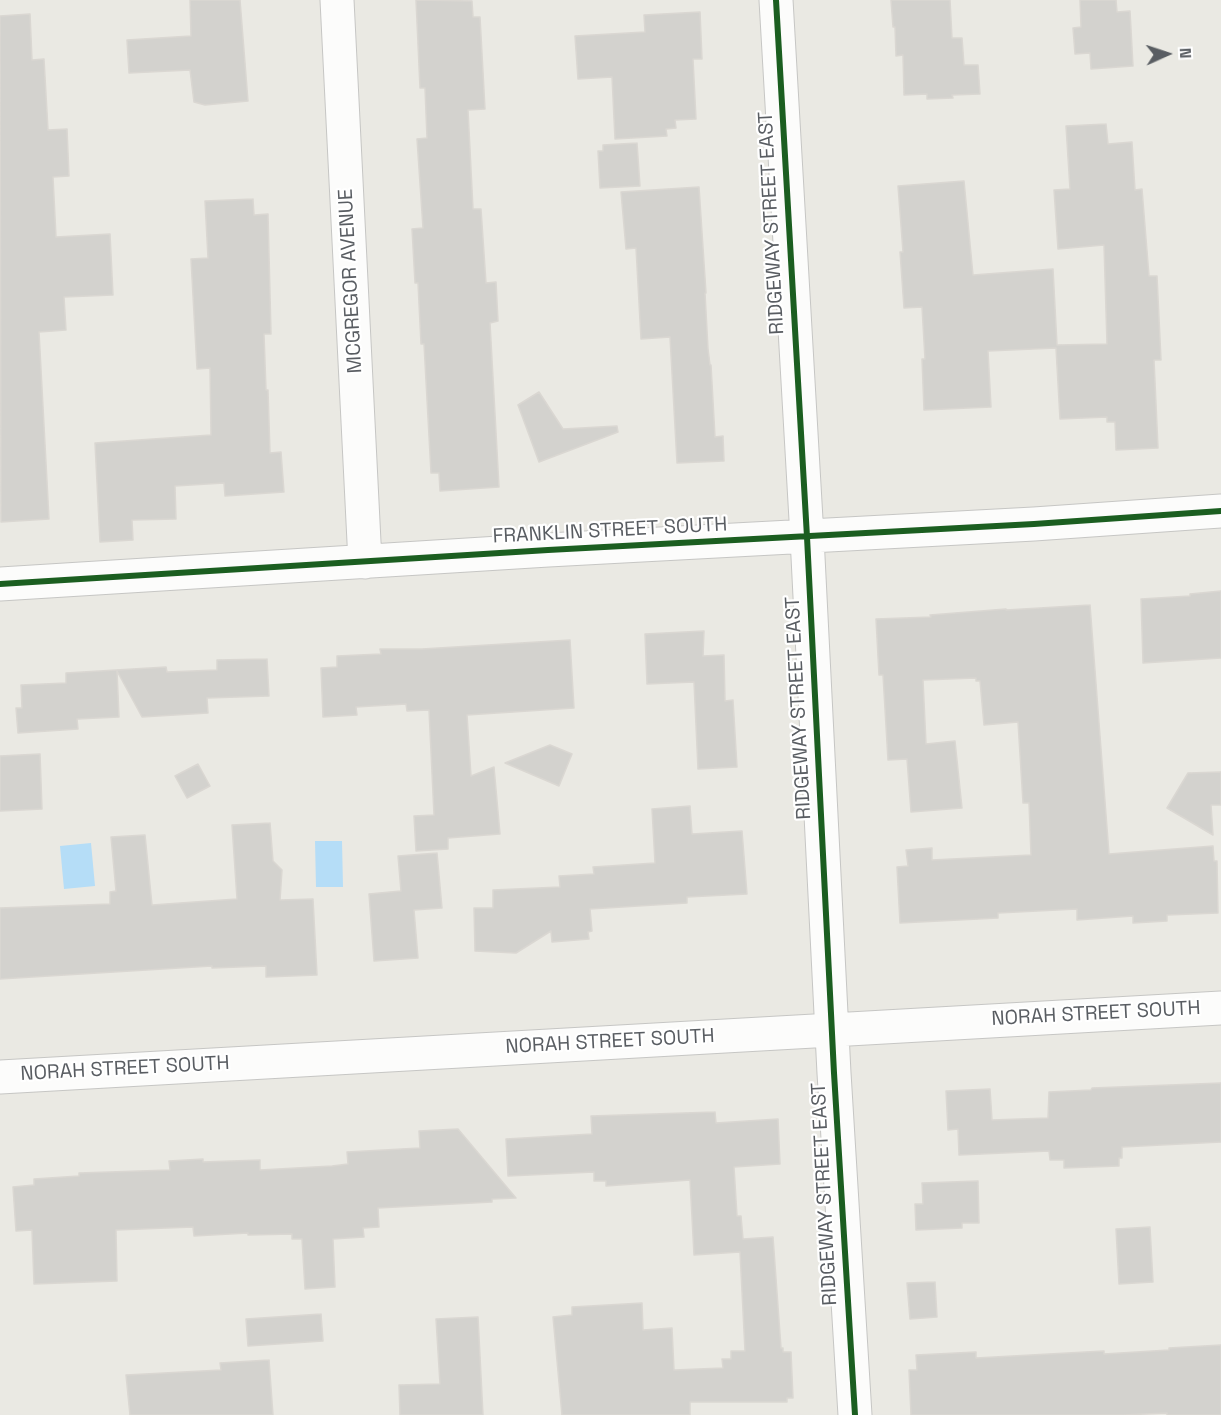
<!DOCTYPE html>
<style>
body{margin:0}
#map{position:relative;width:1221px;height:1415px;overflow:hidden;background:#eae9e3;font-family:"Space Grotesk",sans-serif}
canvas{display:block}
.north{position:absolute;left:1137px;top:24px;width:60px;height:60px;-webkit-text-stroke:4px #fff;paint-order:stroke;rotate:87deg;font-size:16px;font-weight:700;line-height:24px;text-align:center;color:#595d62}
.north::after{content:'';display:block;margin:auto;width:21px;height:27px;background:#595d62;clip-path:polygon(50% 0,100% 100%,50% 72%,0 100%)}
</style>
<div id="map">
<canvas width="1221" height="1415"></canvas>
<div class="north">N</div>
</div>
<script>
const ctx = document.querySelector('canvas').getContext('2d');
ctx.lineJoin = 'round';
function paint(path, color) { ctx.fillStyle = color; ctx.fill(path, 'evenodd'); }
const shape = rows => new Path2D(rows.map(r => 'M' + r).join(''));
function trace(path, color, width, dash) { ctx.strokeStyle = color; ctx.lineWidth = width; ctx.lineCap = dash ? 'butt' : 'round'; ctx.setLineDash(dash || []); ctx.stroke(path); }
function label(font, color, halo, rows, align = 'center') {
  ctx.font = font + ' "Space Grotesk",sans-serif'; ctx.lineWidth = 4.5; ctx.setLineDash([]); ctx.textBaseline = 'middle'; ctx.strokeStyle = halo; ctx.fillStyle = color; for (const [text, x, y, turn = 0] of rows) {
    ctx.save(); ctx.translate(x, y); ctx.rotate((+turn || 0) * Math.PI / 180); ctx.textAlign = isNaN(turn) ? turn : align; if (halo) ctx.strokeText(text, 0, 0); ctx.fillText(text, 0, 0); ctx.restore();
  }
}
paint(shape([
 [315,841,342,841,343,887,316,887],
 [91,843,95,886,64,889,60,846]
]), '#b5ddf7');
const building = shape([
 [190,0,240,0,248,101,205,105,194,102,190,70,129,73,127,40,191,36,190,0],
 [416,0,472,1,473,17,480,17,485,109,468,110,473,209,481,209,486,283,496,282,498,321,490,323,499,487,440,491,439,473,431,473,424,344,421,344,418,283,415,283,412,229,423,228,417,139,427,138,425,88,420,88,416,0],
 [891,0,950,0,952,38,962,38,964,65,978,65,980,94,952,95,953,98,927,99,927,94,904,95,903,55,896,56,895,27,893,27,891,0],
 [1080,0,1116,0,1117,12,1130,11,1133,66,1091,69,1090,53,1075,54,1073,28,1081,27,1080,0],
 [700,12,702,59,693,59,696,119,675,120,676,128,666,129,667,136,615,139,612,77,578,79,575,36,645,32,644,15,700,12],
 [30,14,32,60,44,59,48,130,67,129,69,176,53,177,56,237,110,234,113,295,64,297,66,330,39,332,49,519,1,522,0,16,30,14],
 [1106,124,1108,144,1132,142,1135,190,1142,189,1149,276,1157,276,1161,360,1154,360,1158,448,1116,450,1115,422,1107,422,1107,417,1060,419,1056,348,988,351,991,407,924,410,922,359,925,359,922,307,904,308,900,252,903,252,898,186,964,181,973,275,1053,269,1057,345,1107,344,1104,245,1058,249,1054,190,1070,189,1066,126,1106,124],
 [637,143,640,186,600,188,598,151,603,151,603,145,637,143],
 [699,187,706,293,705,293,708,349,710,365,711,365,715,437,723,436,724,461,677,463,670,337,641,339,636,248,626,249,621,192,699,187],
 [253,199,254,215,268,214,271,334,264,334,266,390,268,390,270,453,281,452,284,492,225,496,224,483,175,486,176,519,132,520,133,540,100,542,95,443,211,435,210,368,197,369,191,259,208,258,205,201,253,199],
 [539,392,563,429,617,426,618,432,539,462,518,405,539,392],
 [1221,591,1221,658,1143,663,1141,599,1190,596,1190,594,1221,591],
 [1090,605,1109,854,1213,846,1214,861,1217,861,1218,913,1167,915,1167,921,1133,923,1133,916,1077,920,1077,909,998,913,998,918,900,923,897,867,908,866,906,850,932,848,932,860,1031,855,1029,803,1023,803,1018,722,984,725,980,681,976,681,976,678,923,680,926,744,955,741,962,808,911,812,907,759,888,760,883,675,879,675,876,619,931,617,930,615,1006,609,1006,610,1090,605],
 [704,631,703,656,724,655,725,701,733,700,737,767,698,769,694,682,647,684,645,634,704,631],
 [570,640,574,708,467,715,471,776,494,767,500,834,448,838,448,849,416,851,414,816,434,815,429,710,407,711,406,704,356,707,357,715,323,717,321,668,337,667,337,656,381,654,380,649,422,649,570,640],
 [267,659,269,696,207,698,208,713,142,717,117,671,119,717,77,719,78,729,18,733,16,708,22,708,21,685,66,683,66,673,166,667,167,672,217,670,217,660,267,659],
 [550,745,572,754,559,786,505,763,550,745],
 [40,754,42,809,0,811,0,756,40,754],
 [198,764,210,786,187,798,175,776,198,764],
 [1221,772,1221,805,1211,805,1213,835,1167,808,1188,773,1221,772],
 [690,806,692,834,742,831,747,894,687,897,687,903,590,909,592,931,588,932,589,939,552,942,551,931,516,953,475,951,474,908,493,908,493,890,560,887,559,876,594,874,593,867,655,863,652,809,690,806],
 [270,823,273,861,282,870,280,900,313,899,317,975,266,977,266,966,212,968,212,966,0,979,0,908,110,904,110,892,116,891,111,837,145,835,152,905,237,899,232,825,270,823],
 [437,853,442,908,414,910,418,958,374,961,369,894,401,891,398,856,437,853],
 [1221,1083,1221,1142,1122,1147,1122,1158,1119,1158,1119,1166,1064,1168,1064,1160,1050,1160,1049,1151,959,1155,958,1129,948,1130,946,1091,990,1089,992,1120,1048,1118,1049,1092,1091,1090,1092,1088,1221,1083],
 [715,1112,716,1123,778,1119,780,1164,734,1167,737,1216,741,1216,743,1239,773,1237,781,1348,783,1348,783,1352,791,1352,793,1398,787,1398,787,1402,690,1402,690,1415,562,1415,553,1317,572,1315,572,1307,642,1303,643,1330,672,1328,674,1370,723,1368,722,1359,731,1359,731,1351,745,1351,740,1252,694,1255,690,1180,606,1186,606,1181,594,1181,594,1172,508,1176,506,1139,592,1134,591,1116,715,1112],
 [458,1129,516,1198,492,1199,492,1202,378,1208,379,1227,363,1228,364,1237,333,1239,335,1287,305,1289,302,1239,292,1239,292,1234,248,1235,248,1233,194,1236,193,1227,116,1230,117,1281,34,1284,32,1230,16,1231,13,1187,34,1185,34,1179,79,1176,79,1173,170,1170,169,1161,203,1159,203,1162,260,1160,260,1170,332,1166,348,1164,347,1152,420,1148,419,1131,458,1129],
 [978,1181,979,1223,962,1223,962,1228,916,1230,915,1204,923,1204,922,1183,978,1181],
 [1150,1227,1153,1282,1119,1284,1116,1229,1150,1227],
 [935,1282,937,1317,910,1319,907,1283,935,1282],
 [321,1314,323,1341,248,1346,246,1319,321,1314],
 [478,1317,483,1415,400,1415,399,1385,440,1384,436,1319,478,1317],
 [1221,1345,1221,1415,1167,1415,1167,1413,1123,1415,911,1415,909,1370,917,1370,916,1355,976,1352,976,1358,1104,1351,1104,1354,1169,1350,1169,1348,1221,1345],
 [269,1360,273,1415,130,1415,126,1375,221,1370,220,1363,269,1360]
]);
paint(building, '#d3d2ce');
trace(building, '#dad7d2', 1.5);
const minor = shape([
 [337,0,365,562],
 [776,0,807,537,834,1073,855,1415],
 [0,584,548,550,1034,524,1221,511],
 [0,1077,1221,1008]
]);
trace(minor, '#c6c6c4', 35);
trace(minor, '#fcfcfb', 33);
trace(shape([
 [776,0,807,537,834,1073,855,1415],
 [0,584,548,550,1034,524,1221,511]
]), '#1b5e20', 6);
label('20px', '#595d62', '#fff', [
 ["RIDGEWAY STREET EAST",772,223,-93],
 ["MCGREGOR AVENUE",351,281,-93],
 ["FRANKLIN STREET SOUTH",610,531,-3],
 ["RIDGEWAY STREET EAST",799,708,-93],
 ["NORAH STREET SOUTH",1096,1014,-3],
 ["NORAH STREET SOUTH",610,1042,-3],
 ["NORAH STREET SOUTH",125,1069,-3],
 ["RIDGEWAY STREET EAST",825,1194,-93]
]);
</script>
